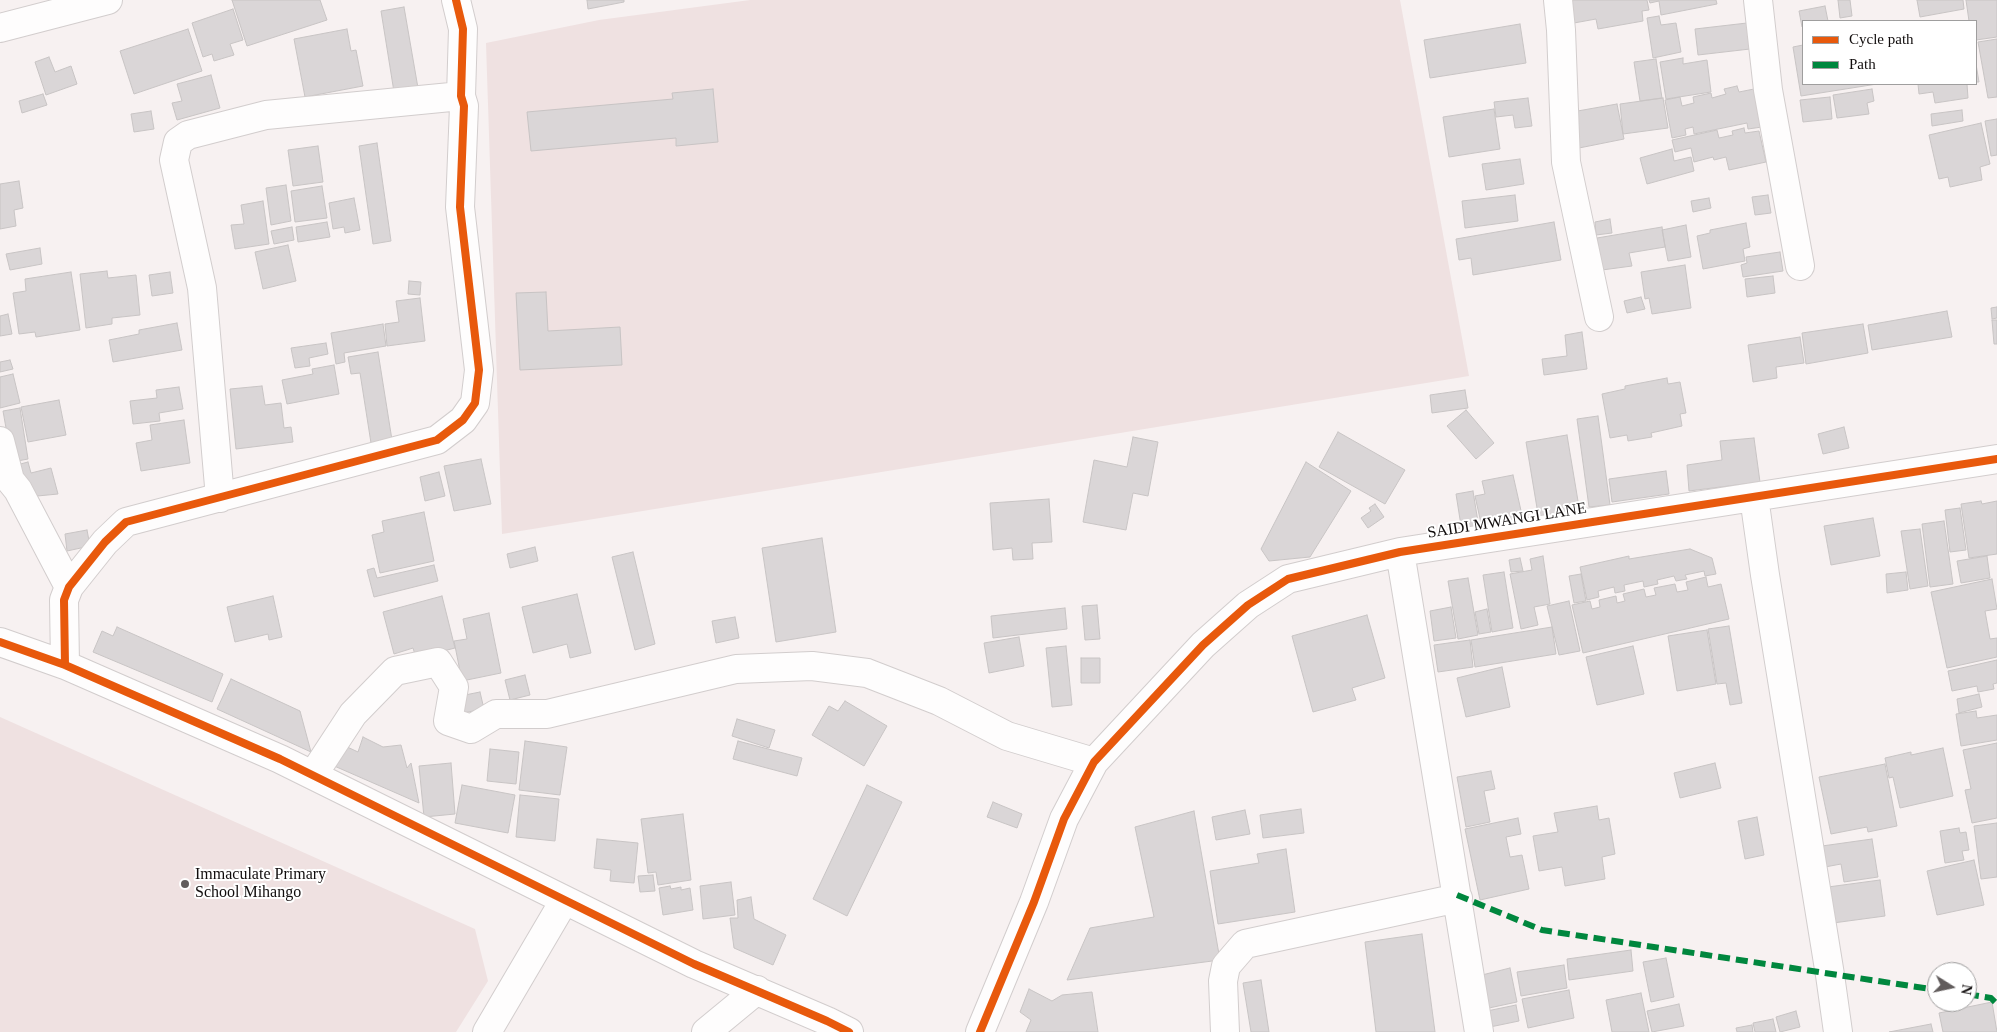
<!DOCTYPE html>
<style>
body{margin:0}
#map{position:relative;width:1997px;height:1032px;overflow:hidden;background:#f7f1f1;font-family:Georgia,serif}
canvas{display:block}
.legend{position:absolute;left:1802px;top:20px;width:175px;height:65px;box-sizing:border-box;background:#fff;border:1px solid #9f9e9e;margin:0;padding:6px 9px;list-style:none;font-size:15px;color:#100c0c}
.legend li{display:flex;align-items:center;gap:10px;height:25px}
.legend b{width:25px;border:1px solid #9f9e9e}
.north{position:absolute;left:1927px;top:962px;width:50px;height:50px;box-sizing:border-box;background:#fff;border:1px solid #9f9e9e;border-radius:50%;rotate:100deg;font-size:14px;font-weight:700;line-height:20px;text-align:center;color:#100c0c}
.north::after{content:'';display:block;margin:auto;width:18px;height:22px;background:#615c5c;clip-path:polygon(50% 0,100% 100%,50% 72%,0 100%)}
</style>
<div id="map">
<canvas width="1997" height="1032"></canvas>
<ul class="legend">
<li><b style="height:6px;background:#e8590c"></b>Cycle path</li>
<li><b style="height:6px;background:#00873e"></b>Path</li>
</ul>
<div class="north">N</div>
</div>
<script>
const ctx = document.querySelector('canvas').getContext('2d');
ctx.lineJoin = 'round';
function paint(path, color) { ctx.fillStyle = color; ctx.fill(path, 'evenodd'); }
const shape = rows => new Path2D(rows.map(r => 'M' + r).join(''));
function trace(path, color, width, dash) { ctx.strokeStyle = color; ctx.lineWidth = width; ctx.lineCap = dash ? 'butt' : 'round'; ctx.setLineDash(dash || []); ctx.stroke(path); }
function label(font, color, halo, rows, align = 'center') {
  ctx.font = font + ' Georgia,serif'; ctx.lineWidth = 4; ctx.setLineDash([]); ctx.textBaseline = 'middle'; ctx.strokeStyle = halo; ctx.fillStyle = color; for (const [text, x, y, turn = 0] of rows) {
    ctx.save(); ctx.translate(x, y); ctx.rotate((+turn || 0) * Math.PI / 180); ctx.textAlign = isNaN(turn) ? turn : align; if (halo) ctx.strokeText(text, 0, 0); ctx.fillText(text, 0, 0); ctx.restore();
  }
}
paint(shape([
 [750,0,1400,0,1469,376,502,534,486,43,599,20],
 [0,717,475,929,488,981,456,1032,0,1032]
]), '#efe1e1');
const building = shape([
 [232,0,320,0,327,20,247,46,232,0],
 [587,0,624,0,624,2,588,9,587,0],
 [1570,0,1647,0,1649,10,1642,11,1643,21,1598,29,1596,19,1574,23,1570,0],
 [1649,0,1716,0,1717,4,1661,15,1659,1,1650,3,1649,0],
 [1838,0,1850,0,1852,16,1840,18,1838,0],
 [1917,0,1963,0,1964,9,1920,17,1917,0],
 [1966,0,1997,0,1997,37,1976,40,1976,21,1969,21,1966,0],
 [1825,6,1828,21,1803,21,1803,27,1802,27,1799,11,1825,6],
 [404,7,418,88,394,92,381,11,404,7],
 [233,9,243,40,230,44,234,55,214,61,212,54,203,57,192,23,233,9],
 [1659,16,1661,25,1676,23,1681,52,1653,58,1647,18,1659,16],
 [1747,23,1750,49,1698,55,1695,29,1747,23],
 [1520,24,1526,63,1430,78,1424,40,1520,24],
 [188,29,202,71,134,94,120,51,188,29],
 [347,29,351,51,356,50,363,86,305,97,294,39,347,29],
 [1997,39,1997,97,1988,98,1978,42,1997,39],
 [1803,45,1803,84,1877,84,1801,96,1793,47,1803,45],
 [49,57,55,72,71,66,77,84,46,95,35,62,49,57],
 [1683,58,1683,64,1707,60,1711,92,1666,99,1660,62,1683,58],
 [1656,59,1662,98,1640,101,1634,62,1656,59],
 [1976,64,1979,82,1976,82,1976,64],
 [211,75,220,108,177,120,172,103,182,101,177,84,211,75],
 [1918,84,1967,84,1968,98,1935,103,1933,92,1919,94,1918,84],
 [1737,86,1739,92,1754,89,1762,127,1748,129,1747,123,1694,134,1693,127,1685,129,1686,135,1672,138,1665,100,1680,97,1682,106,1694,103,1693,97,1711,93,1712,98,1726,94,1724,89,1737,86],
 [713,89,718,142,676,146,676,138,531,151,527,112,673,99,672,93,713,89],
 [1872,89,1874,101,1867,103,1869,114,1837,118,1833,95,1872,89],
 [43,94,47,105,22,113,19,101,43,94],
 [1830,97,1832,119,1803,122,1800,100,1830,97],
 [1528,98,1532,126,1515,128,1513,115,1496,117,1494,102,1528,98],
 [1663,98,1668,128,1623,134,1620,104,1663,98],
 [1617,104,1624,139,1579,148,1572,112,1617,104],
 [1494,109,1500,149,1449,157,1443,117,1494,109],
 [1962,110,1963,121,1932,126,1931,114,1962,110],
 [151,111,154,129,134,132,131,114,151,111],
 [1997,119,1997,155,1991,156,1985,121,1997,119],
 [1981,123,1990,164,1980,167,1982,180,1950,187,1948,177,1939,179,1929,135,1981,123],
 [1744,128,1745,133,1759,131,1766,162,1729,170,1726,157,1714,160,1713,157,1694,162,1691,148,1675,152,1672,140,1717,130,1719,138,1733,135,1732,131,1744,128],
 [377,143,391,241,373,244,359,146,377,143],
 [318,146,323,182,293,186,288,150,318,146],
 [1672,149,1674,161,1691,157,1694,171,1647,184,1640,158,1672,149],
 [1520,159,1524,184,1486,190,1482,164,1520,159],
 [19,181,23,208,14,210,16,226,0,229,0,184,19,181],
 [286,185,291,221,271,225,266,188,286,185],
 [322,186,327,218,295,222,291,191,322,186],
 [1515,195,1518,221,1465,228,1462,201,1515,195],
 [1768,195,1771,213,1755,215,1752,197,1768,195],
 [354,198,360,230,345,233,344,227,333,229,329,203,354,198],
 [1709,198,1711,208,1693,212,1691,201,1709,198],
 [263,201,269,244,235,249,231,225,244,224,241,205,263,201],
 [1610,219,1612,233,1596,235,1595,222,1610,219],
 [327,222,330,237,298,242,296,227,327,222],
 [1554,222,1561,260,1473,275,1471,258,1459,260,1456,239,1554,222],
 [1746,223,1750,247,1743,249,1745,261,1703,269,1697,236,1710,233,1710,230,1746,223],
 [1686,225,1691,257,1668,261,1662,230,1686,225],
 [292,227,294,240,274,244,271,231,292,227],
 [1662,227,1665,247,1629,253,1632,266,1602,270,1597,238,1662,227],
 [288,245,296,281,263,289,255,252,288,245],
 [40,248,42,264,10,270,6,254,40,248],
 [1780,252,1783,271,1743,277,1741,265,1747,263,1746,257,1780,252],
 [1685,265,1691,308,1652,314,1649,298,1645,299,1641,272,1685,265],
 [107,271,108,278,136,275,140,315,112,318,112,324,86,328,80,274,107,271],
 [71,272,80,330,36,337,35,332,19,334,13,293,26,291,25,279,71,272],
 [170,272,173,293,152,296,149,275,170,272],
 [1773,276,1775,293,1747,297,1745,279,1773,276],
 [409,281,421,282,420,295,408,294,409,281],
 [546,292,548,331,620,327,622,365,520,370,516,293,546,292],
 [1641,297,1645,309,1627,313,1624,301,1641,297],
 [420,298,425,341,387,346,385,324,399,322,396,301,420,298],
 [1997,307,1997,318,1992,319,1991,308,1997,307],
 [1947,311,1952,337,1872,350,1868,325,1947,311],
 [8,314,12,334,0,336,0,316,8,314],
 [1992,320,1997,320,1997,344,1994,344,1992,320],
 [177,323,182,350,113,362,109,340,139,334,139,330,177,323],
 [383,324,386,346,344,353,345,362,336,364,331,333,383,324],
 [1863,324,1868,353,1806,364,1802,333,1863,324],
 [1582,332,1587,369,1544,375,1542,359,1567,356,1565,335,1582,332],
 [1800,337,1804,363,1776,367,1777,378,1753,382,1748,345,1800,337],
 [326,343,328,354,309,358,310,366,295,368,291,348,326,343],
 [378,352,392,440,371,443,360,373,351,374,348,357,378,352],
 [10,360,13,369,0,372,0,362,10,360],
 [334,365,339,394,287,404,282,380,313,374,312,369,334,365],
 [13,374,20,403,0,408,0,377,13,374],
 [1667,378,1668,384,1680,382,1686,413,1680,414,1682,426,1651,433,1652,437,1628,441,1627,435,1610,438,1602,394,1625,389,1625,386,1667,378],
 [262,386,265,405,281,403,284,428,291,427,293,442,236,449,230,389,262,386],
 [179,387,183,409,159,413,160,421,133,424,130,401,157,398,156,390,179,387],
 [1465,390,1468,408,1432,413,1430,395,1465,390],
 [59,400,66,435,28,442,21,407,59,400],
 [20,408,28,459,12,462,3,411,20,408],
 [1466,410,1494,443,1476,459,1447,426,1466,410],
 [1598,416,1610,505,1589,507,1577,419,1598,416],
 [184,420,190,463,141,471,136,443,152,440,150,425,184,420],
 [1844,427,1849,448,1823,454,1818,434,1844,427],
 [1338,432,1405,470,1385,504,1319,467,1338,432],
 [1567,435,1580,513,1539,520,1526,442,1567,435],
 [1133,437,1158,442,1148,496,1133,493,1126,530,1083,522,1094,460,1127,467,1133,437],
 [1754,438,1760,482,1689,491,1687,465,1722,460,1720,441,1754,438],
 [481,459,491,504,454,511,444,466,481,459],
 [28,462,31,473,51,468,58,494,27,497,13,466,28,462],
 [1306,462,1351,491,1310,557,1269,561,1261,549,1306,462],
 [1666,471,1669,494,1612,502,1609,479,1666,471],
 [439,472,445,496,425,501,420,477,439,472],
 [1513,475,1524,524,1483,532,1475,496,1485,494,1482,481,1513,475],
 [1473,491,1479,528,1462,532,1456,494,1473,491],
 [1049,499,1052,542,1032,543,1033,559,1013,560,1012,548,993,550,990,503,1049,499],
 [1981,501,1982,504,1997,501,1997,554,1969,558,1961,504,1981,501],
 [1375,504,1384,517,1368,528,1361,518,1371,511,1369,508,1375,504],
 [1960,508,1966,550,1950,552,1945,510,1960,508],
 [424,512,434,561,380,573,372,535,384,532,382,521,424,512],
 [1873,518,1880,556,1831,565,1824,526,1873,518],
 [1944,521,1953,584,1930,587,1922,524,1944,521],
 [1920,529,1928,586,1910,589,1901,531,1920,529],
 [87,530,90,546,67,551,65,534,87,530],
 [822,538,836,632,776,642,762,548,822,538],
 [535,547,538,561,510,568,507,554,535,547],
 [1690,549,1712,558,1716,574,1705,576,1704,571,1685,575,1687,579,1676,581,1674,576,1657,580,1658,584,1644,587,1643,581,1624,585,1625,591,1615,593,1614,587,1598,591,1599,597,1587,600,1580,567,1629,556,1629,559,1690,549],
 [633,552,655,644,635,650,612,557,633,552],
 [1543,556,1550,604,1534,607,1538,625,1521,629,1510,574,1532,570,1530,559,1543,556],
 [1987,556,1990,578,1961,583,1957,561,1987,556],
 [1520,558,1523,571,1511,572,1509,560,1520,558],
 [434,565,438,581,374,597,367,570,374,568,377,578,434,565],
 [1504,572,1513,628,1492,632,1483,575,1504,572],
 [1906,572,1908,590,1887,593,1886,574,1906,572],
 [1581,574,1586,601,1574,603,1569,576,1581,574],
 [1706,577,1708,587,1721,584,1729,619,1583,653,1572,605,1590,601,1592,609,1600,607,1599,600,1616,596,1617,603,1625,601,1623,594,1644,589,1646,597,1656,595,1654,588,1675,584,1677,592,1688,590,1686,582,1706,577],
 [1468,578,1478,635,1458,639,1448,581,1468,578],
 [1992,579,1997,609,1985,611,1990,639,1997,638,1997,657,1947,668,1931,592,1992,579],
 [577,594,591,653,570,658,567,644,533,653,522,607,577,594],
 [273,596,282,637,269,640,268,634,235,642,227,607,273,596],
 [442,596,455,648,416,658,413,648,394,654,383,612,442,596],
 [1569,601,1580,651,1559,655,1547,606,1569,601],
 [1097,605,1100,639,1085,640,1082,606,1097,605],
 [1451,607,1456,638,1434,641,1430,611,1451,607],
 [1065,608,1067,629,993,638,991,616,1065,608],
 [1487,609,1491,632,1479,634,1475,612,1487,609],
 [489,613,501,673,462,681,454,641,467,639,463,619,489,613],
 [1367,615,1385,678,1352,688,1356,700,1313,712,1292,636,1367,615],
 [735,617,739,638,716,643,712,621,735,617],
 [1729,626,1742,703,1730,705,1726,683,1717,684,1708,629,1729,626],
 [117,627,223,674,212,702,93,652,102,631,113,636,117,627],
 [1552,627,1556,654,1475,667,1471,640,1552,627],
 [1707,630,1716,684,1677,691,1668,636,1707,630],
 [1019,637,1024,666,989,673,984,643,1019,637],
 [1470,640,1473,667,1438,672,1434,645,1470,640],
 [1066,646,1072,705,1052,707,1046,648,1066,646],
 [1633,646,1644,694,1597,705,1586,657,1633,646],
 [1081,658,1100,658,1100,683,1081,683,1081,658],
 [1997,660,1997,683,1993,684,1994,689,1978,692,1977,686,1952,691,1948,671,1997,660],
 [1502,667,1510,707,1466,717,1457,678,1502,667],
 [525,675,530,695,510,700,505,680,525,675],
 [231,679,300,711,311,752,217,709,231,679],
 [480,692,484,709,463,713,460,696,480,692],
 [1979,694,1982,707,1959,713,1957,699,1979,694],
 [845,701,887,726,864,766,812,735,829,706,838,711,845,701],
 [1976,711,1977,718,1997,715,1997,740,1961,746,1956,714,1976,711],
 [737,719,775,730,769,748,732,736,737,719],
 [363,737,383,747,401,745,407,768,411,763,419,803,332,765,343,745,358,752,363,737],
 [525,741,567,747,560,795,519,790,525,741],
 [738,741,802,758,797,776,733,759,738,741],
 [1997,743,1997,818,1972,823,1965,790,1971,789,1963,750,1997,743],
 [1943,748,1953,796,1900,808,1893,777,1889,778,1885,758,1911,752,1911,755,1943,748],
 [490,749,519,752,516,784,487,781,490,749],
 [451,763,455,814,424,817,419,766,451,763],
 [1715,763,1721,788,1680,798,1674,773,1715,763],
 [1885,764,1897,826,1868,832,1867,827,1831,834,1819,777,1885,764],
 [1491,771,1495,789,1484,791,1490,822,1466,827,1457,777,1491,771],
 [462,785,515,795,508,833,455,823,462,785],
 [867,785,902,802,847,916,813,899,867,785],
 [520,795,559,799,555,841,516,837,520,795],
 [993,802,1022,814,1017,828,987,817,993,802],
 [1597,806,1599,820,1609,818,1615,854,1602,857,1605,879,1565,886,1562,867,1539,871,1533,836,1558,832,1554,813,1597,806],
 [1301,809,1304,833,1263,838,1260,815,1301,809],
 [1245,810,1250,834,1216,840,1212,817,1245,810],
 [1194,811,1220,960,1067,980,1090,928,1154,917,1135,827,1194,811],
 [683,814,691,880,658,885,656,872,648,873,641,819,683,814],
 [1757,817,1764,855,1745,859,1738,821,1757,817],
 [1518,818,1521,834,1506,837,1510,857,1522,855,1529,889,1480,900,1465,829,1518,818],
 [1997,823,1997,877,1981,879,1974,826,1997,823],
 [1959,828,1960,833,1966,832,1969,850,1962,851,1964,860,1945,863,1940,831,1959,828],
 [597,839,638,843,634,883,610,881,611,870,594,868,597,839],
 [1872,839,1878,877,1844,882,1841,864,1825,867,1822,846,1872,839],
 [1286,849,1295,912,1218,924,1210,871,1259,863,1257,854,1286,849],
 [1974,860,1984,905,1937,915,1927,871,1974,860],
 [653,875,655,891,640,892,638,876,653,875],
 [1880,880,1885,916,1833,923,1828,887,1880,880],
 [731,882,735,915,703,919,700,886,731,882],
 [670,886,671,889,681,887,681,890,690,888,693,910,663,915,659,888,670,886],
 [751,897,754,919,786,935,773,965,734,948,730,918,738,918,737,900,751,897],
 [1422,934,1435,1032,1376,1032,1365,942,1422,934],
 [1631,950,1633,971,1569,980,1567,959,1631,950],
 [1666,958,1674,997,1651,1002,1643,962,1666,958],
 [1564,965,1567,988,1521,996,1517,972,1564,965],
 [1510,968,1517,1002,1489,1008,1482,975,1510,968],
 [1261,980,1269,1032,1251,1032,1243,983,1261,980],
 [1029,989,1052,1001,1062,995,1092,992,1098,1032,1026,1032,1031,1020,1020,1012,1029,989],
 [1569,990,1574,1018,1528,1028,1522,999,1569,990],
 [1641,993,1649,1032,1612,1032,1606,1000,1641,993],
 [1992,1002,1997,1032,1943,1032,1939,1013,1992,1002],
 [1679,1004,1684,1026,1652,1032,1647,1011,1679,1004],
 [1516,1005,1519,1021,1490,1027,1487,1011,1516,1005],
 [1796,1011,1800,1027,1780,1032,1776,1017,1796,1011],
 [1773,1019,1776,1032,1755,1032,1753,1023,1773,1019],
 [1931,1024,1933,1032,1889,1032,1931,1024],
 [1752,1025,1753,1032,1737,1032,1736,1028,1752,1025]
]);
paint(building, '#dad6d7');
trace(building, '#c8c4c4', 1);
const street = shape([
 [1558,0,1561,30,1566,162,1599,317],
 [1758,0,1768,90,1800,266],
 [0,28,108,0],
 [0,441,10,480,18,490,69,587],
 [1754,497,1765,575,1830,975,1838,1032],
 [220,498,202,288,174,160,178,142,188,135,266,115,461,96],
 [1400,552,1479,1032],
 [0,642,65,665,280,759,694,964,827,1021,849,1032],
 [65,665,64,600,69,587,105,542,126,522,437,440,463,420,475,403,479,370,460,207,464,106,461,96,463,29,456,0],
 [313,775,353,714,395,671,438,662,454,687,448,721,471,729,496,714,547,714,736,669,812,666,867,673,939,701,1007,736,1094,762],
 [487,1032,564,901],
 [706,1032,757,990],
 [980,1032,1034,902,1064,819,1094,762,1203,645,1248,605,1288,579,1400,552,1997,459],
 [1225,1032,1223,981,1226,966,1245,944,1458,898]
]);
trace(street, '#d2cdcd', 30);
trace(street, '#fefdfd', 28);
trace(shape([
 [1457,895,1542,930,1937,990],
 [1967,994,1991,998,1997,1004]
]), '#00873e', 6, [12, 6]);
trace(shape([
 [0,642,65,665,280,759,694,964,827,1021,849,1032],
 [65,665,64,600,69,587,105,542,126,522,437,440,463,420,475,403,479,370,460,207,464,106,461,96,463,29,456,0],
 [980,1032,1034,902,1064,819,1094,762,1203,645,1248,605,1288,579,1400,552,1997,459]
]), '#e8590c', 8);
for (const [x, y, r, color] of [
 [185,884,5,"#615c5c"]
]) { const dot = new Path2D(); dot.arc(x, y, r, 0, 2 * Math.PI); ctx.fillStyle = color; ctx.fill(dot); trace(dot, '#fff', 2); }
label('16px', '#100c0c', '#fff', [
 ["SAIDI MWANGI LANE",1507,521,-9]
]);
label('16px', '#100c0c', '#fff', [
 ["Immaculate Primary",195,875],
 ["School Mihango",195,893]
], 'left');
</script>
